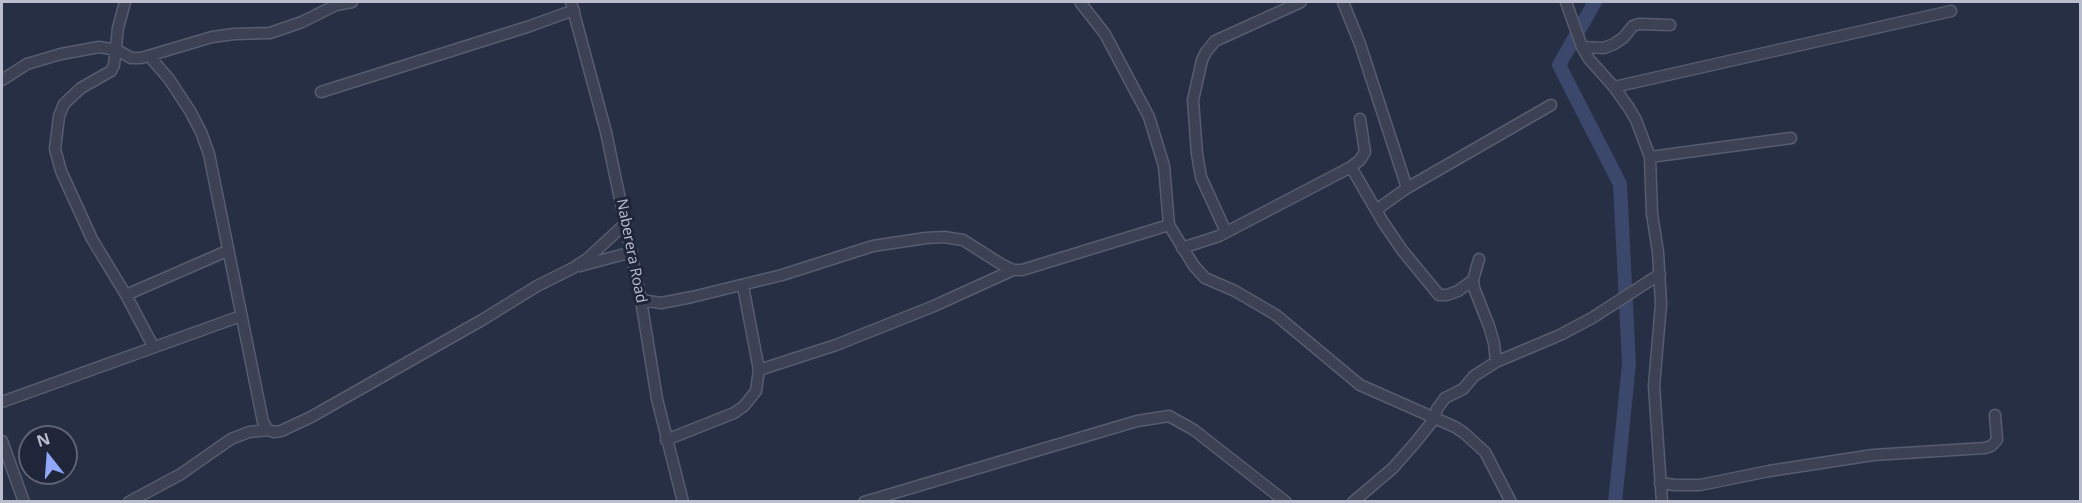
<!DOCTYPE html>
<style>
body{margin:0}
#map{position:relative;width:2082px;height:503px;overflow:hidden;background:#272f44;font-family:"Open Sans",sans-serif}
canvas{display:block}
.frame{position:absolute;inset:0;border:3px solid #b9bdcd;pointer-events:none}
.north{position:absolute;left:18px;top:425px;width:60px;height:60px;box-sizing:border-box;background:#202639;border:2px solid #5d6274;border-radius:50%;rotate:343deg;font-size:16px;font-weight:700;line-height:24px;text-align:center;color:#b9bdcd}
.north::after{content:'';display:block;margin:auto;width:21px;height:27px;background:#91a8f9;clip-path:polygon(50% 0,100% 100%,50% 72%,0 100%)}
</style>
<div id="map">
<canvas width="2082" height="503"></canvas>
<div class="frame"></div>
<div class="north">N</div>
</div>
<script>
const ctx = document.querySelector('canvas').getContext('2d');
ctx.lineJoin = 'round';
const shape = rows => new Path2D(rows.map(r => 'M' + r).join(''));
function trace(path, color, width, dash) { ctx.strokeStyle = color; ctx.lineWidth = width; ctx.lineCap = dash ? 'butt' : 'round'; ctx.setLineDash(dash || []); ctx.stroke(path); }
function label(font, color, halo, rows, align = 'center') {
  ctx.font = font + ' "Open Sans",sans-serif'; ctx.lineWidth = 6; ctx.setLineDash([]); ctx.textBaseline = 'middle'; ctx.strokeStyle = halo; ctx.fillStyle = color; for (const [text, x, y, turn = 0] of rows) {
    ctx.save(); ctx.translate(x, y); ctx.rotate((+turn || 0) * Math.PI / 180); ctx.textAlign = isNaN(turn) ? turn : align; if (halo) ctx.strokeText(text, 0, 0); ctx.fillText(text, 0, 0); ctx.restore();
  }
}
trace(shape([
 [1595,2,1559,65,1620,184,1629,364,1615,502]
]), '#3b476b', 14);
const minor = shape([
 [125,2,118,28,114,65,111,71,81,88,64,104,59,116,55,149,61,171,92,239,126,295,153,346],
 [571,2,606,132,641,300,657,399,683,502],
 [1080,2,1105,34,1149,117,1164,166,1169,225,1194,266,1205,278,1235,291,1276,315,1360,385,1455,427,1464,433,1485,452,1511,502],
 [1343,2,1360,44,1407,188],
 [1566,2,1582,47,1589,59,1614,87,1629,108,1636,120,1650,157,1652,214,1658,252,1661,304,1654,386,1662,502],
 [1582,47,1604,48,1614,44,1623,38,1633,26,1639,24,1670,25],
 [150,57,169,79,190,111,201,132,209,154,263,422,268,430,274,432,281,431,311,417,482,320,537,286,573,268,587,259,626,223],
 [2,80,27,64,61,54,99,47,117,50,131,58,141,58,212,37,234,34,270,33,302,22,336,5,352,2],
 [1614,87,1951,11],
 [321,92,530,26,574,10],
 [1650,157,1791,138],
 [1351,167,1383,222,1402,250,1439,295,1447,295,1458,291,1473,280],
 [1376,210,1407,188,1551,105],
 [1226,232,1201,177,1197,154,1193,100,1202,60,1206,52,1215,41,1301,2],
 [1182,248,1219,236,1351,167,1360,160,1365,152,1360,119],
 [1479,259,1473,280,1474,288,1489,326,1494,343,1496,362],
 [580,266,632,252],
 [126,295,227,251],
 [641,300,661,303,692,297,782,275,873,246,926,238,944,237,963,240,1001,264,1013,270,1022,270,1169,225],
 [759,370,836,345,934,306,1013,270],
 [2,402,241,316],
 [666,440,734,413,744,406,756,391,759,370,743,286],
 [2,441,24,502],
 [1660,483,1675,485,1700,485,1769,471,1873,455,1985,448,1991,446,1997,440,1995,415],
 [129,502,181,474,231,439,249,432,268,430],
 [864,502,1137,421,1169,416,1194,430,1286,502],
 [1353,502,1393,468,1415,443,1435,418,1437,409,1445,398,1463,389,1474,376,1496,362,1560,335,1592,318,1660,274]
]);
trace(minor, '#575c6e', 13);
trace(minor, '#3c4153', 10);
label('15px', '#b9bdcd', '#202639', [
 ["Naberera Road",631,251,79]
]);
</script>
